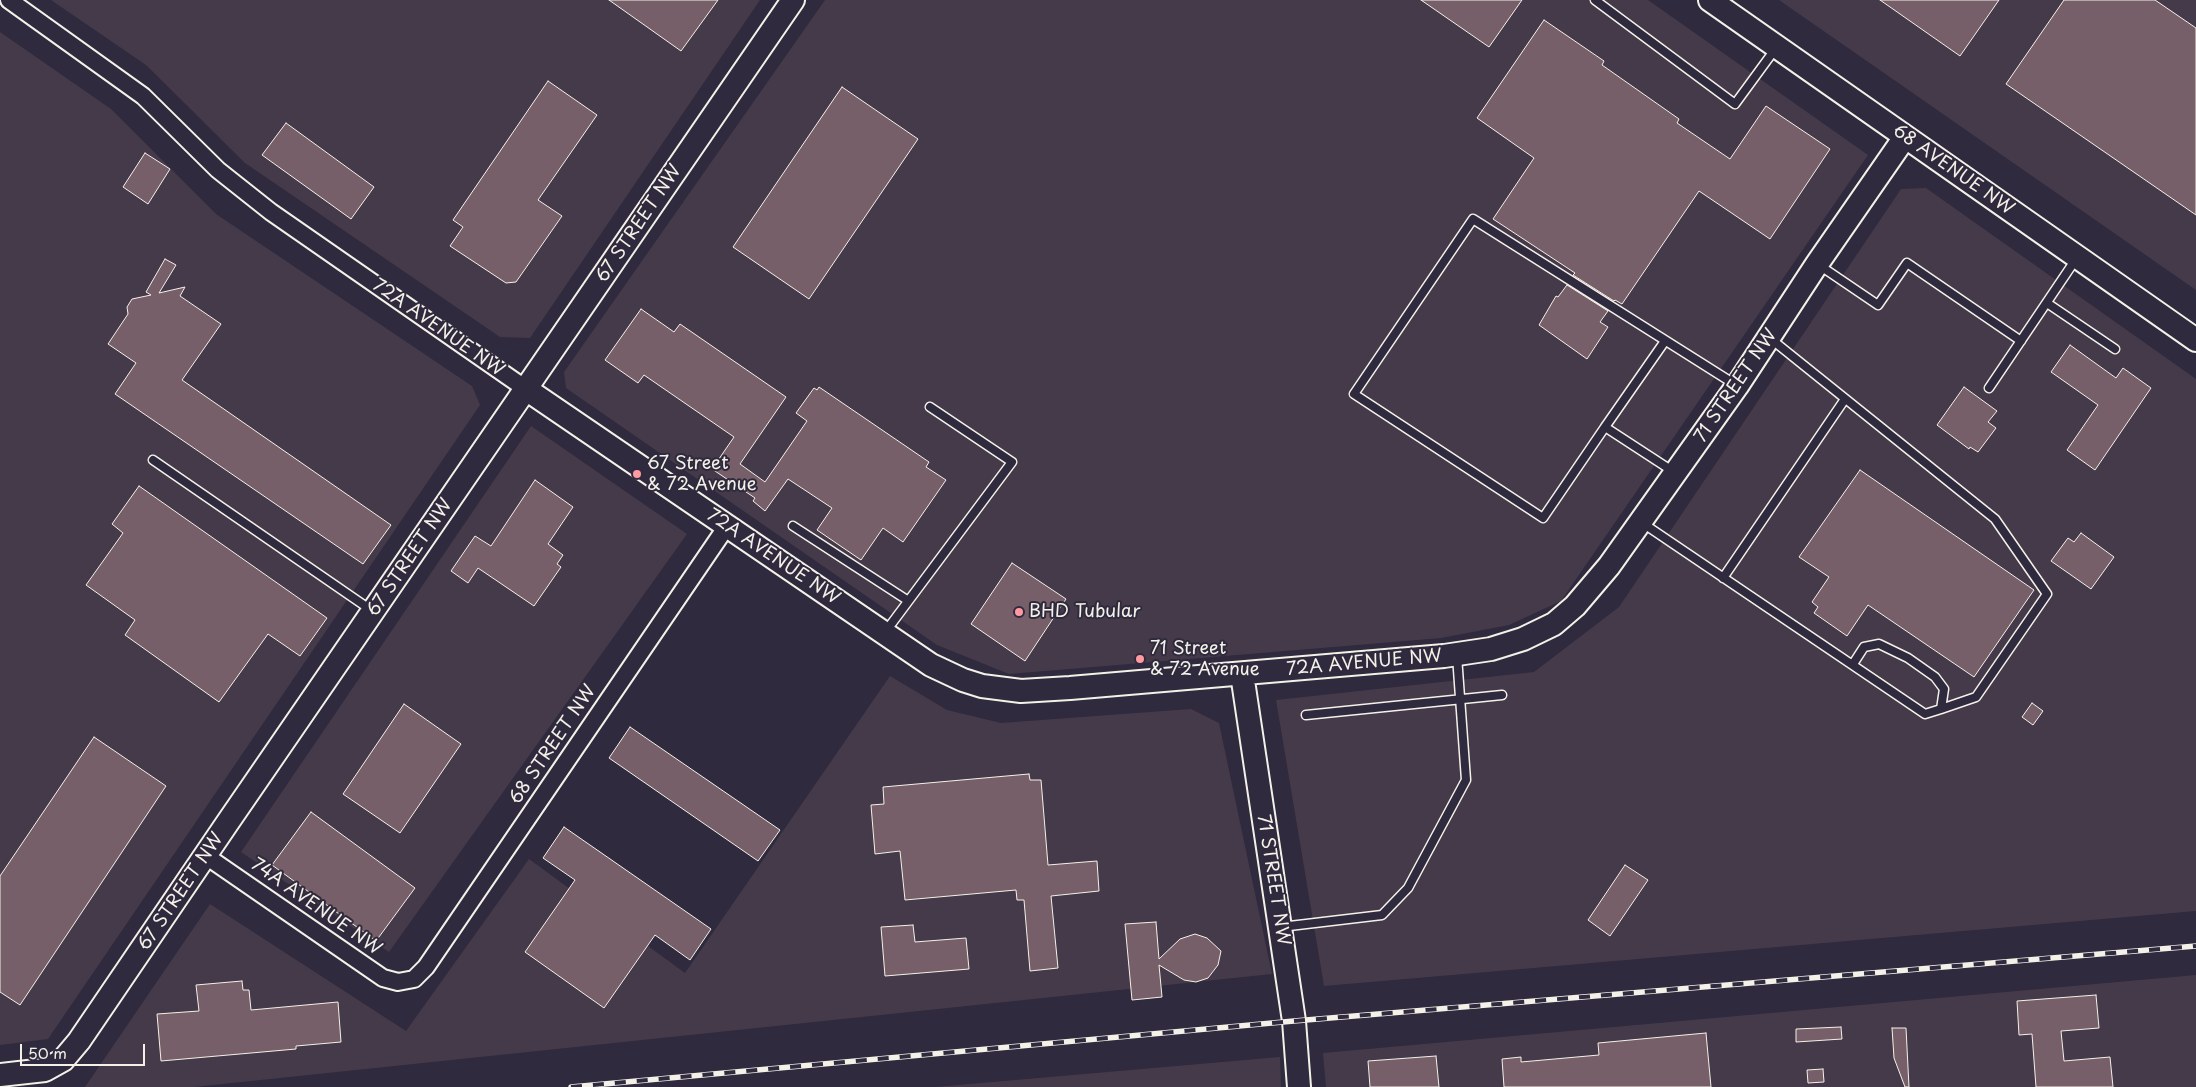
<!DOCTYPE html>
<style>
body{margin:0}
#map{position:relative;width:2196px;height:1087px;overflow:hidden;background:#2f2a3d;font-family:"Playpen Sans",sans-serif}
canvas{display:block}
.scale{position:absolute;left:20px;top:1044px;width:125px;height:22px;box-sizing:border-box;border:2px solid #f4f1e8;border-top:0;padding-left:6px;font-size:15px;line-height:18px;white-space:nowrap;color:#f4f1e8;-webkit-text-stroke:4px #2f2a3d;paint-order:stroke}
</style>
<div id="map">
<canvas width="2196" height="1087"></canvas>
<div class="scale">50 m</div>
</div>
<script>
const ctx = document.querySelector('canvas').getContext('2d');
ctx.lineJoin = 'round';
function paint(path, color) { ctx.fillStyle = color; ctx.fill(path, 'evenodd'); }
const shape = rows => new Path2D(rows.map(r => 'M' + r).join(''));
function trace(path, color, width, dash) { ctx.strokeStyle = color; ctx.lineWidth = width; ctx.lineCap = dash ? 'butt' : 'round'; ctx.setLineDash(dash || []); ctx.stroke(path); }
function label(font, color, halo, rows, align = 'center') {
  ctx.font = font + ' "Playpen Sans",sans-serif'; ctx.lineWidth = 4; ctx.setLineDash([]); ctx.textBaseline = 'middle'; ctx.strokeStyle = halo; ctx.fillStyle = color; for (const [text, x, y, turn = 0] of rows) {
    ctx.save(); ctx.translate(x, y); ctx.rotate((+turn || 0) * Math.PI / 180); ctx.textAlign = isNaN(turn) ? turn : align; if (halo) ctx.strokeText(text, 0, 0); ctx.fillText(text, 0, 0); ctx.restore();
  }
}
paint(shape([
 [51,0,760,0,530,338,500,337,245,163,146,65],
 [825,0,1648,0,1868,155,1561,601,1509,625,1441,638,1009,674,937,645,566,388,564,372],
 [1779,0,2196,0,2196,290],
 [0,32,111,109,216,214,472,386,480,405,48,1039,0,1045],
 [1926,188,2196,379,2196,911,1324,986,1276,700,1534,672,1619,607,1901,189],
 [531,426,687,534,389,952,241,852],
 [890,676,947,710,1001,723,1191,709,1219,723,1272,974,194,1087,85,1087,210,904,406,1031,529,859,685,973],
 [2196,975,2196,1087,1326,1087,1323,1053],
 [1280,1057,1281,1087,935,1087]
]), '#453a4a');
const building = shape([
 [609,0,718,0,681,51,609,0],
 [1421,0,1522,0,1489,47,1421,0],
 [1880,0,1999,0,1960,56,1880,0],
 [2064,0,2155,0,2196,28,2196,215,2006,84,2064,0],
 [1544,20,1604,61,1602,65,1679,119,1677,123,1730,159,1766,106,1830,149,1770,239,1699,191,1622,304,1615,300,1614,301,1573,275,1575,273,1493,219,1534,158,1477,118,1544,20],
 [548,81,597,115,538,200,562,216,516,282,506,283,450,246,463,227,453,220,548,81],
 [842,87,918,139,809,299,733,247,842,87],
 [286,123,374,187,351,219,262,155,286,123],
 [145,153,170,169,148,204,123,187,145,153],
 [165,259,176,265,159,293,185,287,180,296,221,324,182,380,391,525,363,564,115,394,136,363,108,344,128,314,127,307,132,299,151,295,146,292,165,259],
 [1567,285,1608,311,1600,322,1608,327,1587,359,1539,325,1556,296,1558,297,1567,285],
 [641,309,674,332,680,324,786,397,740,464,765,482,807,421,796,413,814,388,817,390,819,387,929,462,926,467,946,480,903,542,883,528,861,560,817,530,832,508,788,479,765,511,753,501,755,498,712,469,734,437,644,375,638,383,605,360,641,309],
 [2070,345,2116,378,2123,368,2151,388,2095,470,2067,450,2098,405,2051,372,2070,345],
 [1964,387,1997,411,1988,422,1996,428,1978,452,1970,447,1969,449,1937,425,1964,387],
 [1860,470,2034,590,1974,677,1868,605,1847,636,1814,613,1818,607,1812,602,1829,577,1799,557,1860,470],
 [535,480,573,507,548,544,563,555,557,564,561,567,534,606,478,568,468,583,451,571,475,536,491,546,535,480],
 [139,486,327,618,300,656,268,634,219,702,125,635,135,620,86,585,123,533,112,524,139,486],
 [2081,533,2114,557,2091,589,2051,561,2068,538,2074,542,2081,533],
 [1012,563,1066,599,1025,661,971,624,1012,563],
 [2032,703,2043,711,2033,725,2022,717,2032,703],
 [404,704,461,744,400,833,343,794,404,704],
 [630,727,780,830,758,861,609,758,630,727],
 [94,737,166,786,20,1005,0,992,0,876,94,737],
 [1029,774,1030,780,1041,780,1048,865,1097,861,1099,891,1051,896,1058,968,1030,971,1024,900,1017,900,1016,890,905,900,900,851,875,854,871,805,884,804,883,787,1029,774],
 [311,812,415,888,376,941,272,865,311,812],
 [564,827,711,929,690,960,655,935,604,1008,525,952,575,880,543,858,564,827],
 [1625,865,1648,880,1610,936,1588,920,1625,865],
 [1156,922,1159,959,1180,939,1195,934,1207,938,1221,951,1218,965,1208,978,1196,982,1184,980,1159,965,1162,997,1132,1000,1125,924,1156,922],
 [913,925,915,942,966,938,969,969,885,976,881,927,913,925],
 [242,981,243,990,249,990,251,1010,338,1002,341,1042,296,1046,296,1049,161,1061,157,1014,199,1011,196,985,242,981],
 [2096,995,2099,1028,2061,1031,2064,1061,2110,1057,2113,1087,2036,1087,2032,1034,2019,1035,2017,1001,2096,995],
 [1841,1027,1842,1039,1796,1042,1796,1029,1841,1027],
 [1892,1028,1906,1028,1909,1087,1905,1087,1894,1058,1892,1028],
 [1706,1033,1711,1087,1504,1087,1502,1059,1521,1057,1521,1062,1599,1055,1598,1043,1706,1033],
 [1436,1056,1439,1087,1370,1087,1368,1061,1436,1056],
 [1823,1069,1824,1082,1808,1083,1807,1070,1823,1069]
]);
paint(building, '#775f69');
trace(building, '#f4f1e8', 1);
const lane = shape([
 [1595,0,1735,104,1776,48],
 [1819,265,1878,305,1907,263,2021,341],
 [2047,303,2115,349],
 [1771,339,1995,519,2047,594,1976,697,1941,709],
 [1989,388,2076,259],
 [1605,427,1665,341],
 [153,460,371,610],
 [1674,472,1605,427,1543,518,1354,394,1473,219,1736,385],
 [1641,522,1925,714,1941,709,1944,689,1935,677,1908,658,1879,644,1864,647,1853,664],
 [793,526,907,600],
 [1723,578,1845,399],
 [886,631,1012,462,930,407],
 [1306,715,1502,695],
 [1281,927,1382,915,1408,888,1466,780,1457,656]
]);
const street = shape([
 [9,0,143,96,218,170,271,212,526,389],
 [206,856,383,978,398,982,414,979,426,967,727,526]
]);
const secondary = shape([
 [1710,0,2196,340],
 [526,389,931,665,963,680,982,686,1021,691,1070,688,1444,656,1491,649,1523,639,1554,624,1575,606,1609,566,1737,386,1817,264,1905,137],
 [1242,674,1294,1021,1299,1087],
 [0,1075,45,1070,63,1060,79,1041,228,822,793,0]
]);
trace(lane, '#f4f1e8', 11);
trace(street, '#f4f1e8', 20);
trace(secondary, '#f4f1e8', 26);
trace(lane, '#2f2a3d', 8);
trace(street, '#2f2a3d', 16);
trace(secondary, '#2f2a3d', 22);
const rail = shape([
 [571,1087,1294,1021,2196,946]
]);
trace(rail, '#f4f1e8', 5.5);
trace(rail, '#2f2a3d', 4, [11]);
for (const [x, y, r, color] of [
 [637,474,5,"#ff9aa2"],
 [1019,612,5,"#ff9aa2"],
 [1140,659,5,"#ff9aa2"]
]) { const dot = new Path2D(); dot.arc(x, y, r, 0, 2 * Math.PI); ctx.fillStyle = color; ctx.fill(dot); trace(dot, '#2f2a3d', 2); }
label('18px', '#f4f1e8', '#2f2a3d', [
 ["68 AVENUE NW",1953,170,35],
 ["67 STREET NW",639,224,-56],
 ["72A AVENUE NW",438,328,35],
 ["71 STREET NW",1736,386,-56],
 ["72A AVENUE NW",773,557,34],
 ["67 STREET NW",410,558,-56],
 ["72A AVENUE NW",1364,663,-5],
 ["68 STREET NW",553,745,-56],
 ["71 STREET NW",1273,880,81],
 ["67 STREET NW",181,892,-56],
 ["74A AVENUE NW",316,907,35]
]);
label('18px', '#f4f1e8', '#2f2a3d', [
 ["67 Street",647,464],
 ["& 72 Avenue",647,485],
 ["BHD Tubular",1029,612],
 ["71 Street",1150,649],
 ["& 72 Avenue",1150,670]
], 'left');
</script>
